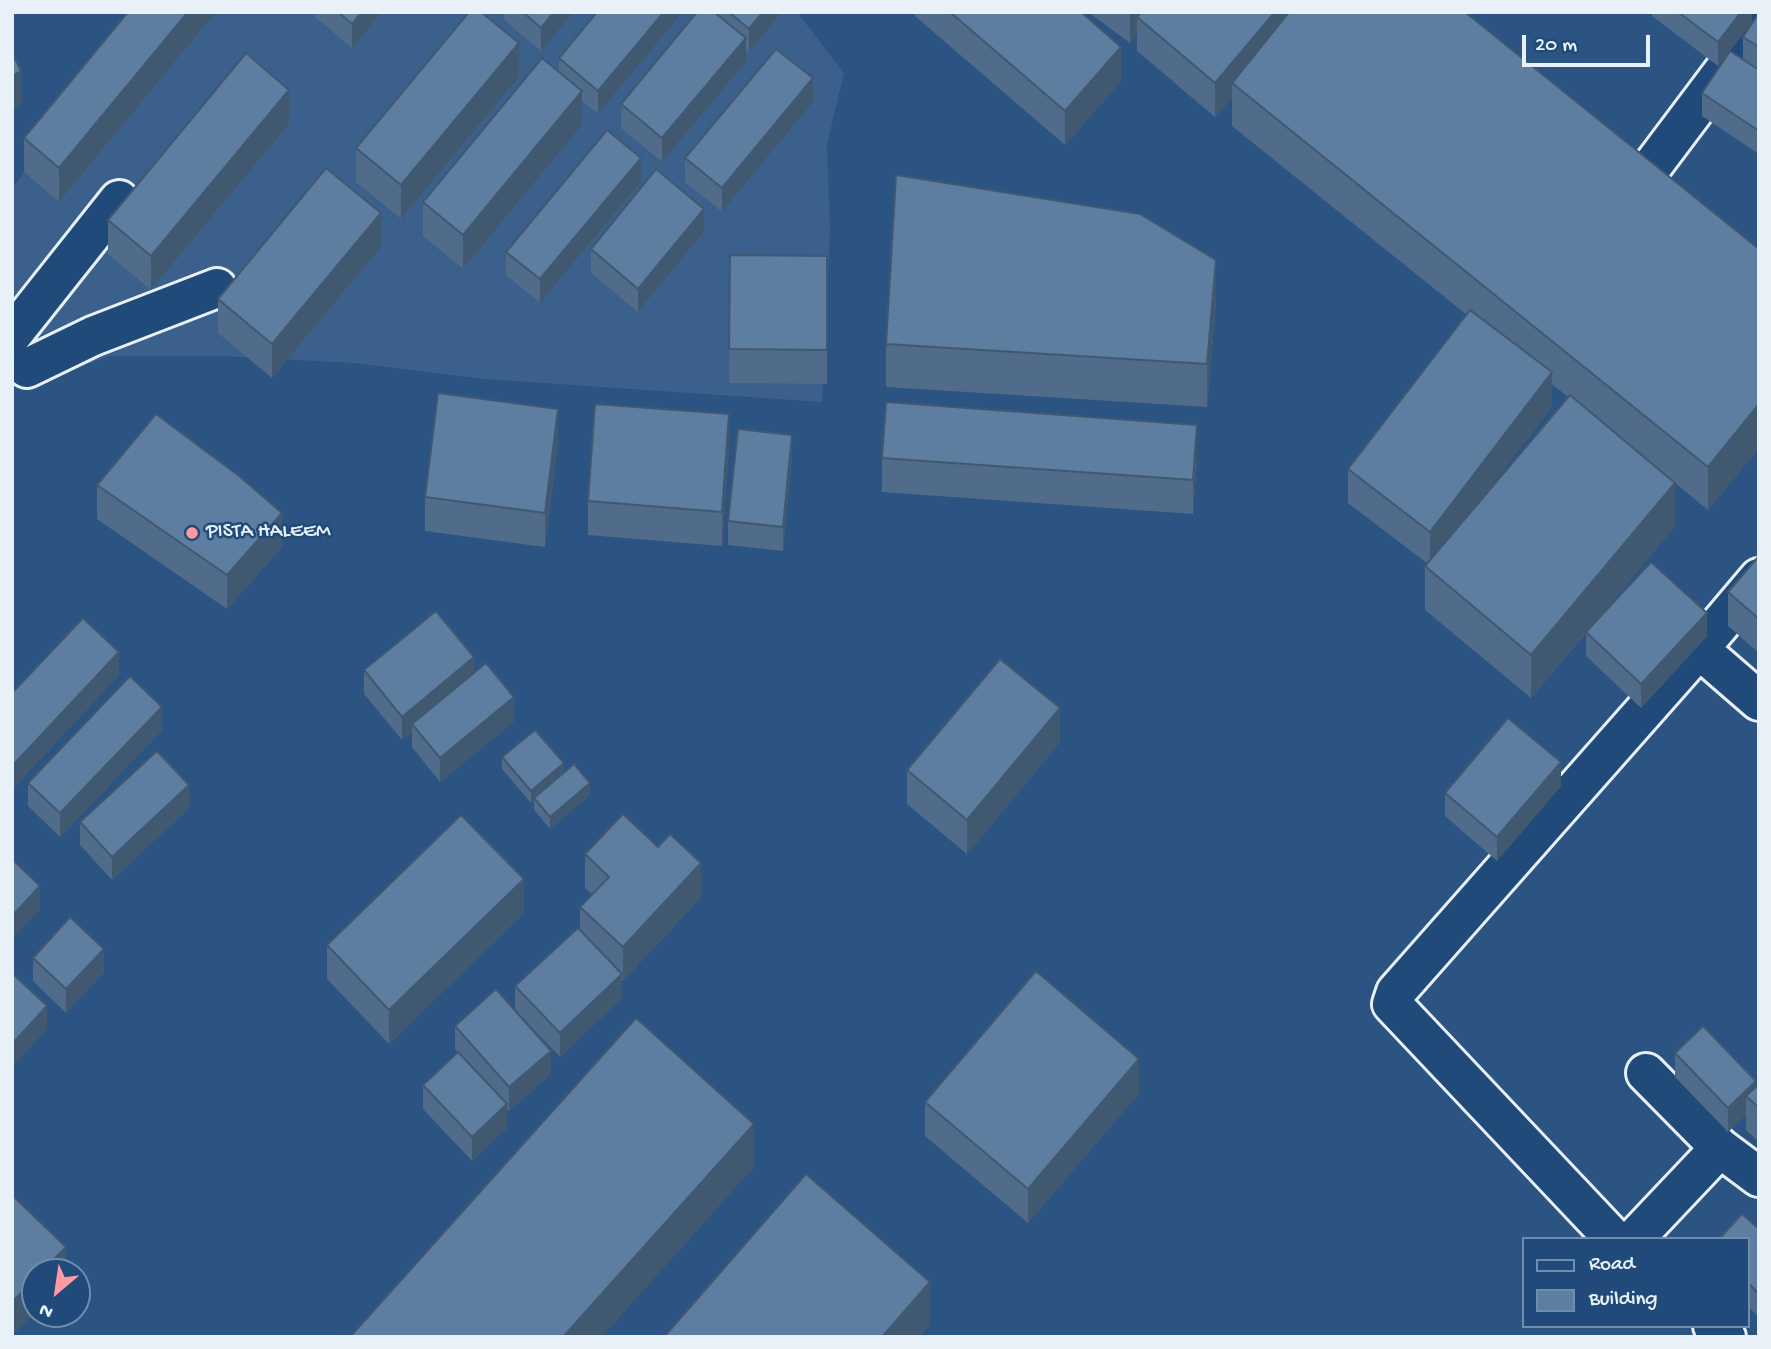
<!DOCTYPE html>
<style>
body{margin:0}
#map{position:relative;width:1771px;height:1349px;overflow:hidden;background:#2b5482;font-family:"Gochi Hand",sans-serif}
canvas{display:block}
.frame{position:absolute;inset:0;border:14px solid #e8f1f8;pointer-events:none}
.legend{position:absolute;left:1522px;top:1237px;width:228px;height:91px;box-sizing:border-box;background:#1f4a7a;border:2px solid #6f8dac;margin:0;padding:9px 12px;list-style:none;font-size:21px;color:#e8f1f8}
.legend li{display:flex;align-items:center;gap:14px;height:35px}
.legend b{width:35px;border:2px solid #6f8dac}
.north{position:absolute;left:21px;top:1258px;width:70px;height:70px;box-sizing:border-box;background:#1f4a7a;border:2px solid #6f8dac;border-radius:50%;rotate:209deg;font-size:19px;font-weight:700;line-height:28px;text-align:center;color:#e8f1f8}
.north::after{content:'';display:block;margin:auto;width:24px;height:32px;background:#ff9aa2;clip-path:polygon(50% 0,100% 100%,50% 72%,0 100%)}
.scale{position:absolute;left:1522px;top:35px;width:128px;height:32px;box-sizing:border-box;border:4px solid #e8f1f8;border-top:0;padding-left:9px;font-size:21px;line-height:24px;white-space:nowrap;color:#e8f1f8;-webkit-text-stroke:5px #1f4a7a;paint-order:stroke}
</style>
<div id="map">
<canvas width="1771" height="1349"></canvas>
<div class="frame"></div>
<ul class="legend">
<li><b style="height:9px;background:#1f4a7a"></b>Road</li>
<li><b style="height:19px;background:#5d7da1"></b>Building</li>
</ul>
<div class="north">N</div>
<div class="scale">20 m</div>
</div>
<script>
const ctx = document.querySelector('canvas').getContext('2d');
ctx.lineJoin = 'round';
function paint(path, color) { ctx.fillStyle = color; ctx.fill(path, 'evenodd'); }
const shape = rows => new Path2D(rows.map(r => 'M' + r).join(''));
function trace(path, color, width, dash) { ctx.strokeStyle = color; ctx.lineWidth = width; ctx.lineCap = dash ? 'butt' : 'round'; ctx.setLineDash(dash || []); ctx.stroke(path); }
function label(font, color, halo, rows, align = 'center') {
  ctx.font = font + ' "Gochi Hand",sans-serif'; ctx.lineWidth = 5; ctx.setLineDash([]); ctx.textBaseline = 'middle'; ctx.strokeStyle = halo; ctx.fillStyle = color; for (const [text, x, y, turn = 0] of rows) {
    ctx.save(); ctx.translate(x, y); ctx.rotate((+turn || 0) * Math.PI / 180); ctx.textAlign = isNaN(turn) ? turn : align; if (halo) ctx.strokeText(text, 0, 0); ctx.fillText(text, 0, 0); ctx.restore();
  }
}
paint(shape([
 [134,12,797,12,844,73,827,144,830,232,822,402,484,379,354,363,219,356,109,356,62,374,12,290,12,188,51,139]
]), '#3a608b');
const street = shape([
 [1644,177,1759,24],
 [12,335,119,200],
 [27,368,93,336,217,288],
 [1699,649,1759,578],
 [1646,1073,1720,1148],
 [1614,1239,1392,1004,1396,992,1699,649,1759,701],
 [1634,1239,1720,1148,1759,1177],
 [1713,1326,1726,1337]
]);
trace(street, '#e8f1f8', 44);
trace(street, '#1f4a7a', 38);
paint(shape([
 [128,12,216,12,59,202,24,172,24,138],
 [315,12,382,12,352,48,315,17],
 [504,12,574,12,541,51,504,20],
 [597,12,683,12,598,114,582,101,582,125,463,269,423,236,423,202,559,72,559,58],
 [715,12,782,12,749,52,746,49,746,62,662,162,621,128,621,104],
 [915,12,1081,12,1121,81,1065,145,915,16],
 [1088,12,1465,12,1759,249,1759,448,1708,510,1675,483,1675,526,1594,623,1707,636,1641,708,1586,656,1586,633,1531,698,1425,610,1425,566,1428,564,1348,503,1348,469,1467,315,1232,126,1232,98,1215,117,1137,51,1137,34,1130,43],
 [1552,384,1568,397,1474,508,1552,407],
 [1652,12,1752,12,1752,22,1718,66,1652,16],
 [1759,13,1759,154,1702,116,1702,93,1743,60,1743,37],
 [519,77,401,219,356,182,356,148],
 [813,102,722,212,685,182,685,158],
 [289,124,151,290,108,254,108,220],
 [641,182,540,303,506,275,506,252],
 [704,232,638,312,591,273,591,249],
 [381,247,272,378,218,333,218,299],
 [730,255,827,256,827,384,729,383],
 [1216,303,1207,407,886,387,886,344],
 [558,443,545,547,425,531,425,497],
 [729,448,722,546,588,535,588,501],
 [792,458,783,551,728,545,728,521],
 [882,458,1197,459,1193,514,882,492],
 [97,485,282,547,227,609,97,519],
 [1759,556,1759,653,1728,626,1728,592],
 [364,670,474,673,514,721,440,782,412,747,412,732,402,740,364,694],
 [119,675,14,787,12,786,12,693],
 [162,730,60,837,28,806,28,783],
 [1060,742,967,854,907,804,907,770],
 [502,757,564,773,590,795,550,829,534,810,534,801,531,803,502,769],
 [1561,786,1497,861,1445,816,1445,793],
 [189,808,112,880,80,845,80,822],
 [585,854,701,897,623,981,622,981,622,998,560,1057,515,1010,515,986,580,930,580,907,592,894,585,888],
 [524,913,389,1044,327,979,327,945],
 [33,958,104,972,66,1013,33,981],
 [455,1026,551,1074,509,1111,507,1109,507,1128,472,1161,423,1109,423,1085,458,1053,455,1049],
 [1675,1053,1756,1086,1759,1084,1759,1142,1746,1130,1746,1114,1728,1132,1675,1077],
 [1139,1093,1028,1223,925,1136,925,1102],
 [1759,1229,1757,1315,1748,1307,1748,1239]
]), '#506c8a');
paint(shape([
 [188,12,216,12,59,202,59,168],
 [362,12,382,12,352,48,352,24],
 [554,12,574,12,541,51,541,28],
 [664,12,683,12,598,114,598,91],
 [763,12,782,12,749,52,749,29],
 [1130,12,1153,12,1137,17,1137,34,1130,43],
 [1275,12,1304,12,1232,83,1232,98,1215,117,1215,83],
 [1741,12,1752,12,1752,22,1718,66,1718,42],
 [746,38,746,62,662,162,662,138],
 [519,43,519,77,401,219,401,185],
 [1121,47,1121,81,1065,145,1065,111],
 [21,71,21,105,12,110,12,76],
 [813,78,813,102,722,212,722,188],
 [289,90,289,124,151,290,151,256],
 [582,91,582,125,463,269,463,235],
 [641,158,641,182,540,303,540,279],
 [704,209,704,232,638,312,638,289],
 [381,213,381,247,272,378,272,344],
 [1216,260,1216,303,1207,407,1207,364],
 [1552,372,1552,407,1430,566,1430,532],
 [1759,404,1759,448,1708,510,1708,467],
 [558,409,558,443,545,547,545,513],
 [729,414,729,448,722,546,722,512],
 [1197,425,1197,459,1193,514,1193,480],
 [792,435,792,458,783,551,783,527],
 [1675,483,1675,526,1531,698,1531,655],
 [282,513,282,547,227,609,227,575],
 [1707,613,1707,636,1641,708,1641,684],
 [119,652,119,675,14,787,14,764],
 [474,657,474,681,412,724,412,732,402,740,402,717],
 [514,697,514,721,440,782,440,758],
 [162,707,162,730,60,837,60,813],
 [1060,708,1060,742,967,854,967,820],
 [1561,762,1561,786,1497,861,1497,837],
 [564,763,564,775,534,798,534,801,531,803,531,791],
 [590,783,590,795,550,829,550,817],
 [189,785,189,808,112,880,112,857],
 [701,863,701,897,623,981,623,947],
 [524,879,524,913,389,1044,389,1010],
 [40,886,40,910,12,939,12,916],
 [104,949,104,972,66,1013,66,989],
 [622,974,622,998,560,1057,560,1033],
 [47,1006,47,1029,12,1068,12,1044],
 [551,1051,551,1074,509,1111,509,1087],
 [1139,1059,1139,1093,1028,1223,1028,1189],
 [1756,1081,1756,1105,1746,1096,1746,1114,1728,1132,1728,1108],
 [507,1104,507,1128,472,1161,472,1137],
 [754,1124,754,1167,602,1337,563,1337],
 [66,1247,66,1272,41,1272],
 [35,1279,35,1313,12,1336,12,1302],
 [930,1282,930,1325,920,1337,882,1337],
 [1759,1290,1759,1313,1757,1315,1757,1292]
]), '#415871');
const building = shape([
 [128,12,188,12,59,168,24,138,128,12],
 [338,12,362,12,352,24,338,12],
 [469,12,481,12,519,43,401,185,356,148,469,12],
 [523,12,554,12,541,28,523,12],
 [597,12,664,12,598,91,559,58,597,12],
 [697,12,714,12,746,38,662,138,621,104,697,12],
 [729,12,763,12,749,29,729,12],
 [950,12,1081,12,1121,47,1065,111,950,12],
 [1141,12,1275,12,1215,83,1137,17,1141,12],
 [1289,12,1465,12,1759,249,1759,404,1708,467,1232,83,1289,12],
 [1678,12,1741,12,1718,42,1678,12],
 [1759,13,1759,47,1743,37,1759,13],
 [776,49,813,78,722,188,685,158,776,49],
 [1730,51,1759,70,1759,131,1702,93,1730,51],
 [12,53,21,71,12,76,12,53],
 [246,53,289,90,151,256,108,220,246,53],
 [542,58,582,91,463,235,423,202,542,58],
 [607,130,641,158,540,279,506,252,607,130],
 [326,168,381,213,272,344,218,299,326,168],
 [656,169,704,209,638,289,591,249,656,169],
 [896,175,1140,214,1216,260,1207,364,886,344,896,175],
 [730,255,827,256,827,350,729,349,730,255],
 [1470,310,1552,372,1430,532,1348,469,1470,310],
 [438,393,558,409,545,513,425,497,438,393],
 [1570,395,1675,483,1531,655,1425,566,1570,395],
 [886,402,1197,425,1193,480,882,458,886,402],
 [595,404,729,414,722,512,588,501,595,404],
 [156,414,239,476,282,513,227,575,97,485,156,414],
 [738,429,792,435,783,527,728,521,738,429],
 [1759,556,1759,619,1728,592,1759,556],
 [1651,562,1707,613,1641,684,1586,632,1651,562],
 [436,611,474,657,402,717,364,670,436,611],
 [83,618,119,652,14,764,12,762,12,693,83,618],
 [1000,659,1060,708,967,820,907,770,1000,659],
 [486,663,514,697,440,758,412,724,486,663],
 [130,676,162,707,60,813,28,783,130,676],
 [1508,718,1561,762,1497,837,1445,793,1508,718],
 [535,730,564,763,531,791,502,757,535,730],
 [157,751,189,785,112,857,80,822,157,751],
 [574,764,590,783,550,817,534,798,574,764],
 [623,814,658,847,670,834,701,863,623,947,580,907,609,877,585,854,623,814],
 [461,815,524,879,389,1010,327,945,461,815],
 [12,859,40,886,12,916,12,859],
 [70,917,104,949,66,989,33,958,70,917],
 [578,928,622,974,560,1033,515,986,578,928],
 [1036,971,1139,1059,1028,1189,925,1102,1036,971],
 [12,973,47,1006,12,1044,12,973],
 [496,989,551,1051,509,1087,455,1026,496,989],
 [636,1018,754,1124,563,1337,350,1337,636,1018],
 [1703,1026,1756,1081,1728,1108,1675,1053,1703,1026],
 [458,1052,507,1104,472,1137,423,1085,458,1052],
 [1759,1084,1759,1108,1746,1096,1759,1084],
 [806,1174,930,1282,882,1337,664,1337,806,1174],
 [12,1195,66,1247,41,1272,35,1272,35,1279,12,1302,12,1195],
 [1742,1214,1759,1229,1759,1290,1757,1292,1748,1283,1748,1239,1719,1239,1742,1214]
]);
paint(building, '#5d7da1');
trace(building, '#415871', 2);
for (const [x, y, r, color] of [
 [192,533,7,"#ff9aa2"]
]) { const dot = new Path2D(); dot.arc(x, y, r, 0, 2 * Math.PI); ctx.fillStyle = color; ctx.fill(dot); trace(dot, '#1f4a7a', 2.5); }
label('21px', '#e8f1f8', '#1f4a7a', [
 ["PISTA HALEEM",206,533]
], 'left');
</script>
